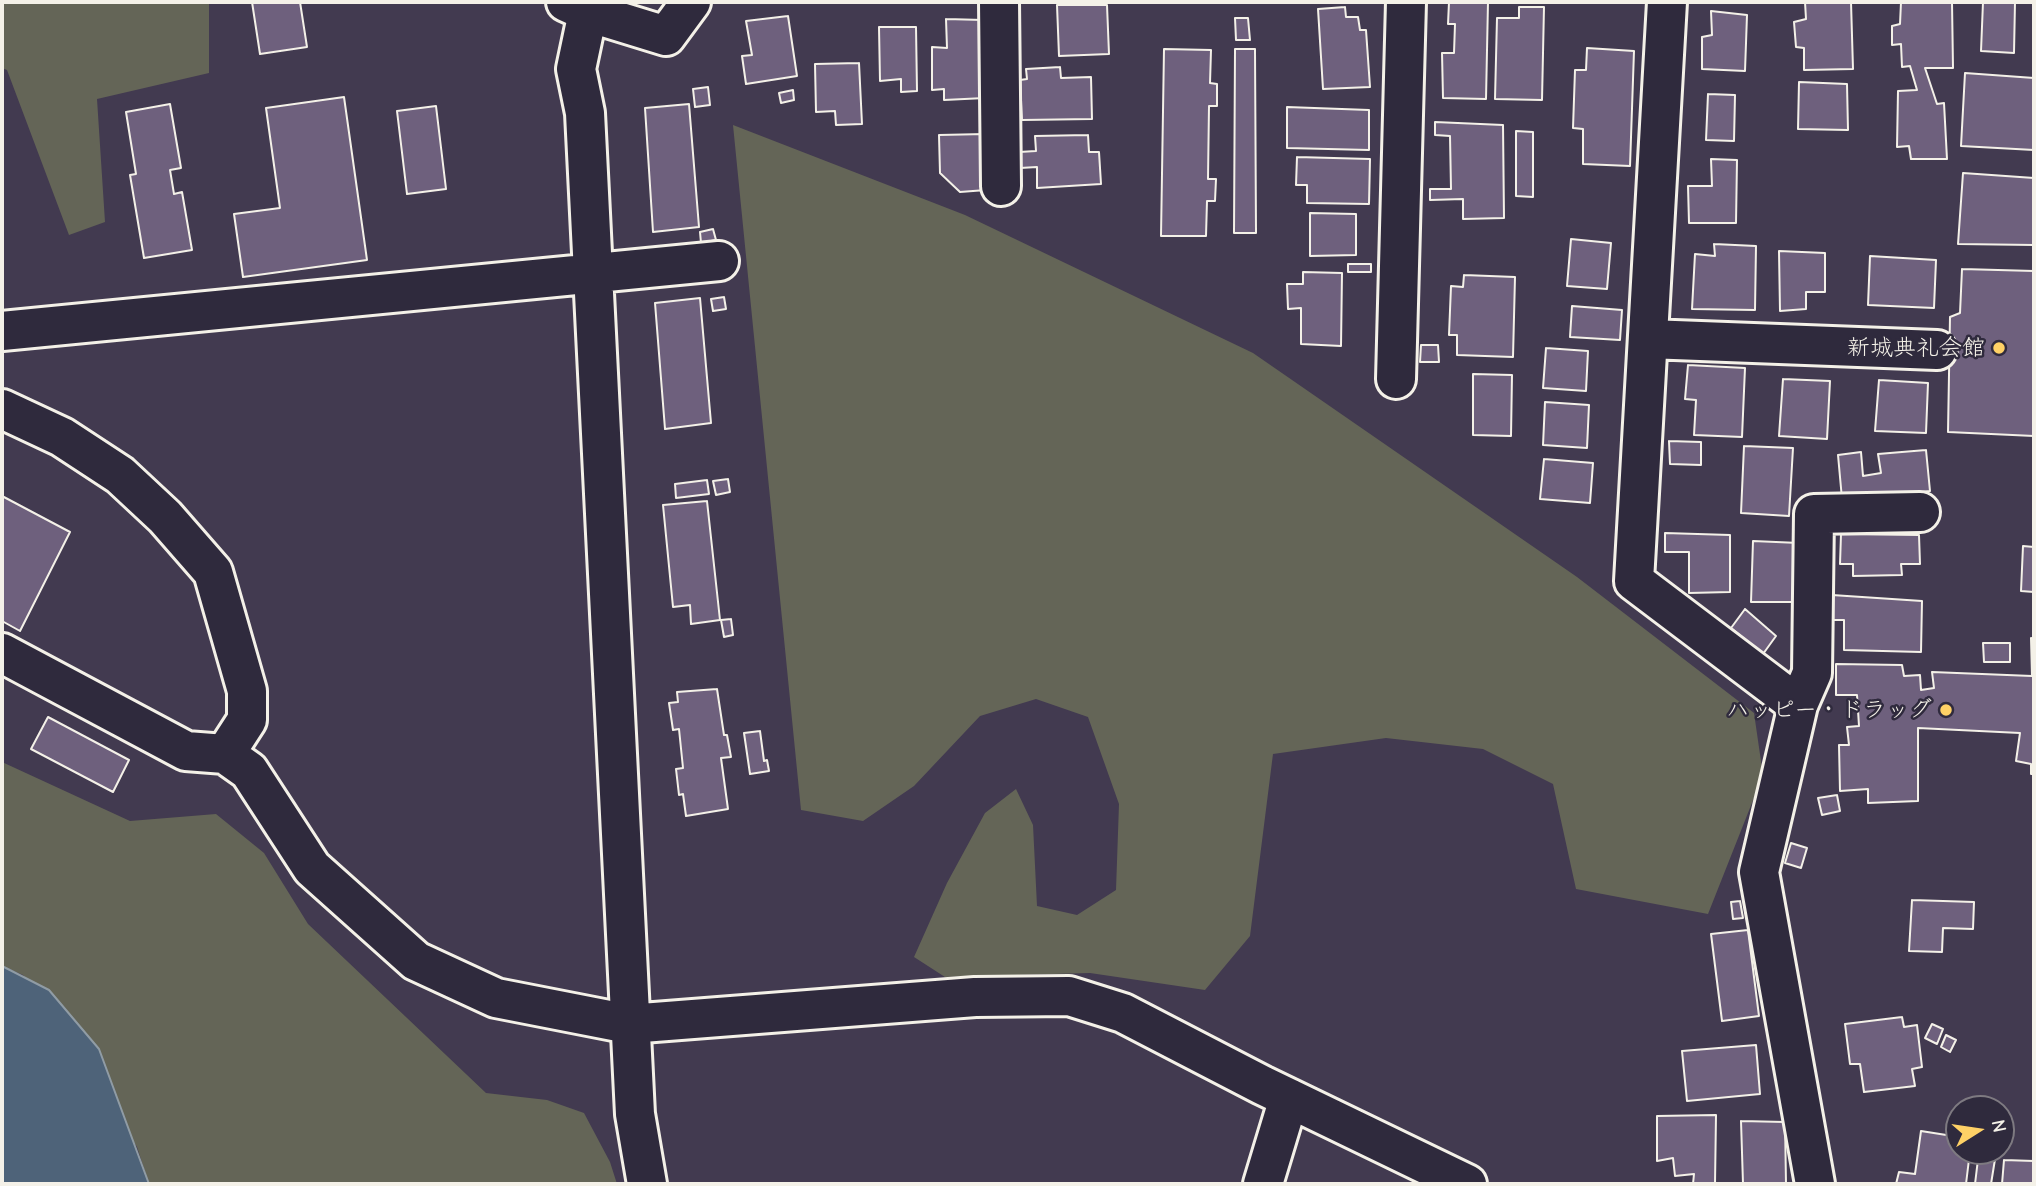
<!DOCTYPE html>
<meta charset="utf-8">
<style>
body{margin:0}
#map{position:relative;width:2036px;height:1186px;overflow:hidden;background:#423a50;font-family:"Comic Neue",sans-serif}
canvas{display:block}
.frame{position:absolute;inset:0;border:4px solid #f4f1e8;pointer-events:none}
.north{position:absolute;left:1945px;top:1095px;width:70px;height:70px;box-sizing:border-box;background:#2f2a3d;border:2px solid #7e7a81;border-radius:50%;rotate:78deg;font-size:19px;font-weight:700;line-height:28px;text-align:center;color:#f4f1e8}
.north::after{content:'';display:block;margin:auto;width:24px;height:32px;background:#ffd166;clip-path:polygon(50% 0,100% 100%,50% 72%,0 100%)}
</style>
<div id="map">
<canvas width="2036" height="1186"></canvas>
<div class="frame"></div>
<div class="north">N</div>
</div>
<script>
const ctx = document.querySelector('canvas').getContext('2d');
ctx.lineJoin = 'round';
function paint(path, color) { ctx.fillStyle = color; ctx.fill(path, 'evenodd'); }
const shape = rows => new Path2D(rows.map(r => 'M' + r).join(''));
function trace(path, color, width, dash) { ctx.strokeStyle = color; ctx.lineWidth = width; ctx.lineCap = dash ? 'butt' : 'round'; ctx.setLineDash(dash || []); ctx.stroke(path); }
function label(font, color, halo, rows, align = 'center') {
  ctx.font = font + ' "Comic Neue","Klee One",sans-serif'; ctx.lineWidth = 5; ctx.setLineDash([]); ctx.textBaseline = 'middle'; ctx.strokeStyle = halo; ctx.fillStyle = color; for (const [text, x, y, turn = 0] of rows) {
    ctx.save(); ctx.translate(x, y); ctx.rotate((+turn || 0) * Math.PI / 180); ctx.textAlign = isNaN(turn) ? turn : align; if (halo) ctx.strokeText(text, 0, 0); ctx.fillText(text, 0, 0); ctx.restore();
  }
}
paint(shape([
 [2,2,209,2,209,73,97,99,105,222,69,235,7,70,2,68],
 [733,125,965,215,1253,353,1577,577,1754,713,1763,775,1708,914,1576,889,1553,784,1483,749,1386,738,1273,754,1250,936,1205,990,1090,973,945,977,914,957,947,883,985,813,1016,789,1033,825,1037,906,1077,915,1116,890,1119,804,1088,717,1036,699,980,716,914,786,863,821,801,810],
 [2,762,130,821,216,814,264,853,308,924,486,1093,547,1100,584,1113,610,1162,617,1184,149,1184,137,1147,23,975,2,966]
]), '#646557');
const water = shape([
 [2,966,49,990,99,1049,149,1184,2,1184,2,966]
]);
paint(water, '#4e6379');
trace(water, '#909ca5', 2);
const building = shape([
 [252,2,300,2,307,47,260,54,252,2],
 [1449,2,1488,2,1486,99,1443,98,1442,53,1454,53,1455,24,1448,24,1449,2],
 [1805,2,1851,2,1853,69,1804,70,1804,48,1796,47,1794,22,1806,19,1805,2],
 [1901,2,1952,2,1953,68,1925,68,1937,104,1944,103,1947,159,1911,159,1909,146,1897,147,1898,91,1917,90,1910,66,1902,67,1901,44,1892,45,1892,26,1900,24,1901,2],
 [1983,2,2015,2,2014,53,1981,51,1983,2],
 [1057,5,1107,5,1109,54,1059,56,1057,5],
 [1345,7,1346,17,1358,17,1360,30,1366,30,1370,87,1323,89,1318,9,1345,7],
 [1519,7,1544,7,1542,100,1495,99,1497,18,1519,18,1519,7],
 [1711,11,1747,15,1745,71,1702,69,1702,37,1712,35,1711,11],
 [788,16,797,76,746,84,742,56,752,55,746,21,788,16],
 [1235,18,1248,18,1250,40,1236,40,1235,18],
 [946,19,983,20,985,98,944,100,944,89,932,90,932,47,947,48,946,19],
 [879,27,916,27,917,91,901,92,901,79,880,81,879,27],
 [1587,48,1634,51,1630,166,1583,164,1583,129,1573,128,1575,70,1586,70,1587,48],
 [1164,49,1211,50,1210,83,1217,84,1217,106,1209,106,1208,179,1216,179,1215,201,1207,201,1206,236,1161,236,1164,49],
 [1235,49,1255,49,1256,233,1234,233,1235,49],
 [859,63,862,124,836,125,835,111,816,112,815,64,859,63],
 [1060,67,1061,78,1091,77,1092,119,1022,120,1020,80,1027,79,1026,69,1060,67],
 [1965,73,2034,78,2034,150,1961,146,1965,73],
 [1799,82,1847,84,1848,130,1798,129,1799,82],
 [708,87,710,105,695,107,693,89,708,87],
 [793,90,794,100,781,103,779,93,793,90],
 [1708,94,1735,95,1734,141,1706,140,1708,94],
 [344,97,367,260,243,277,234,214,280,208,266,108,344,97],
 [170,104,181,168,170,170,174,194,182,192,192,250,144,258,130,175,136,174,126,112,170,104],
 [689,104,699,227,653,232,645,108,689,104],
 [436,106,446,189,407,194,397,111,436,106],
 [1287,107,1369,110,1369,150,1287,148,1287,107],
 [1435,122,1503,125,1504,218,1463,219,1463,199,1430,200,1430,189,1451,189,1450,136,1435,135,1435,122],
 [1516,131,1533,132,1533,197,1516,196,1516,131],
 [985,134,986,190,960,192,940,173,939,135,985,134],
 [1088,135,1089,152,1099,152,1101,184,1037,188,1037,167,1020,168,1019,152,1036,151,1035,136,1088,135],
 [1297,157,1370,159,1369,204,1307,203,1307,185,1296,185,1297,157],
 [1711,159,1737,160,1736,223,1689,223,1688,186,1712,186,1711,159],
 [1963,173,2034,178,2034,245,1958,244,1963,173],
 [1310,213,1356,214,1356,255,1310,256,1310,213],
 [713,229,716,240,701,243,700,232,713,229],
 [1571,239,1611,243,1607,289,1567,286,1571,239],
 [1714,244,1756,246,1755,310,1692,309,1695,254,1715,256,1714,244],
 [1779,251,1825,253,1825,292,1806,292,1806,309,1780,311,1779,251],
 [1870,256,1936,260,1934,308,1868,305,1870,256],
 [1348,264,1371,264,1371,272,1348,272,1348,264],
 [1962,269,2034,271,2034,436,1948,432,1950,317,1960,313,1962,269],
 [1303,272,1342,273,1341,346,1301,344,1301,308,1288,309,1287,284,1303,284,1303,272],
 [1464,275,1515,277,1513,357,1457,355,1457,335,1449,335,1451,286,1463,287,1464,275],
 [724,297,726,309,713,311,711,299,724,297],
 [700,298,711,423,665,429,655,303,700,298],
 [1572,306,1622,310,1620,340,1570,337,1572,306],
 [1421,345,1438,345,1439,362,1420,362,1421,345],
 [1546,348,1588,351,1586,391,1543,388,1546,348],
 [1688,365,1745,368,1742,437,1694,435,1696,400,1685,399,1688,365],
 [1473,374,1512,375,1511,436,1473,435,1473,374],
 [1783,379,1830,381,1827,439,1779,436,1783,379],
 [1879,380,1928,383,1926,433,1875,431,1879,380],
 [1545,402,1589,405,1587,448,1543,445,1545,402],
 [1669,441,1701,442,1701,465,1670,464,1669,441],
 [1744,446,1793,448,1789,516,1741,513,1744,446],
 [1926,450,1930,491,1842,499,1838,455,1861,452,1863,476,1881,473,1878,454,1926,450],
 [1544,459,1593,463,1590,503,1540,499,1544,459],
 [728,479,730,492,716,495,713,481,728,479],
 [707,480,709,494,676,498,675,484,707,480],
 [2,496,70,532,20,631,2,621,2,496],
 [707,501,720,620,691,624,690,605,673,607,663,505,707,501],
 [1665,533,1730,535,1730,592,1689,593,1689,552,1665,552,1665,533],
 [1841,534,1919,535,1920,564,1901,564,1902,575,1853,576,1853,564,1840,564,1841,534],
 [1753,541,1799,543,1797,602,1751,602,1753,541],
 [2023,546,2034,547,2034,592,2021,591,2023,546],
 [1832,595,1922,601,1921,652,1844,650,1844,620,1832,620,1832,595],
 [1745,609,1776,636,1763,654,1731,628,1745,609],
 [731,619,733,635,724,637,721,620,731,619],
 [2031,638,2034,639,2034,774,2031,774,2031,764,2016,761,2020,733,1918,728,1918,801,1868,803,1868,789,1840,791,1839,745,1849,745,1847,727,1859,726,1857,695,1836,695,1836,664,1902,665,1904,676,1920,675,1921,690,1934,688,1932,672,2032,676,2031,638],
 [1983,643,2010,643,2010,662,1984,662,1983,643],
 [717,689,724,735,727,735,731,757,721,758,728,809,686,816,683,794,679,795,676,769,683,768,679,729,673,730,669,703,678,702,677,692,717,689],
 [48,717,129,760,113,792,31,749,48,717],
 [760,731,764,761,767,760,769,771,750,774,744,733,760,731],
 [1837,795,1840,811,1822,815,1818,798,1837,795],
 [1791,843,1807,848,1801,868,1785,863,1791,843],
 [1912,900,1974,902,1973,929,1943,928,1942,952,1909,951,1912,900],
 [1740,901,1743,918,1733,919,1731,902,1740,901],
 [1748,930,1759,1016,1722,1021,1711,934,1748,930],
 [1902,1017,1904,1027,1917,1025,1922,1067,1912,1069,1915,1086,1864,1092,1860,1064,1850,1064,1845,1024,1902,1017],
 [1932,1024,1943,1029,1937,1044,1925,1038,1932,1024],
 [1946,1035,1956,1040,1950,1052,1941,1047,1946,1035],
 [1756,1045,1760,1094,1687,1101,1682,1051,1756,1045],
 [1716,1115,1715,1184,1693,1184,1694,1174,1675,1176,1673,1158,1657,1161,1657,1116,1716,1115],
 [1741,1121,1785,1122,1786,1184,1743,1184,1741,1121],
 [1921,1131,1959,1137,1959,1151,1970,1151,1966,1184,1896,1184,1899,1172,1915,1174,1921,1131],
 [1979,1151,1996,1153,1991,1184,1975,1184,1979,1151],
 [2004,1160,2034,1161,2034,1184,2002,1184,2004,1160]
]);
paint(building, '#6e607d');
trace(building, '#f4f1e8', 2);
const minor = shape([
 [566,2,588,12,666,36,691,2],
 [999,2,1001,186],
 [1667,2,1634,581,1798,705],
 [588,12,576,69,585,113,635,1114,647,1184],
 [2,331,719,261],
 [1648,339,1937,350],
 [1396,379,1406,2],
 [2,409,62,437,120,475,165,517,213,572,247,691,247,720,225,754],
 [2,653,186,751,225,754,249,771,312,868,416,961,496,998,629,1024,975,997,1069,996,1123,1013,1262,1085,1467,1184],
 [1263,1184,1289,1098],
 [1815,1184,1759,872,1798,705,1812,673,1814,514,1920,512]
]);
trace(minor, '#f4f1e8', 44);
trace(minor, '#2f2a3d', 38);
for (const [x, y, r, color] of [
 [1999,348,7,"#ffd166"],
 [1946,710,7,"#ffd166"]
]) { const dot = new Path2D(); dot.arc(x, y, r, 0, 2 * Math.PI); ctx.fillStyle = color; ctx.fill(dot); trace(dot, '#2f2a3d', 2.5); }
label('23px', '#f4f1e8', '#2f2a3d', [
 ["新城典礼会館",1985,348],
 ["ハッピー・ドラッグ",1932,710]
], 'right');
</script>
